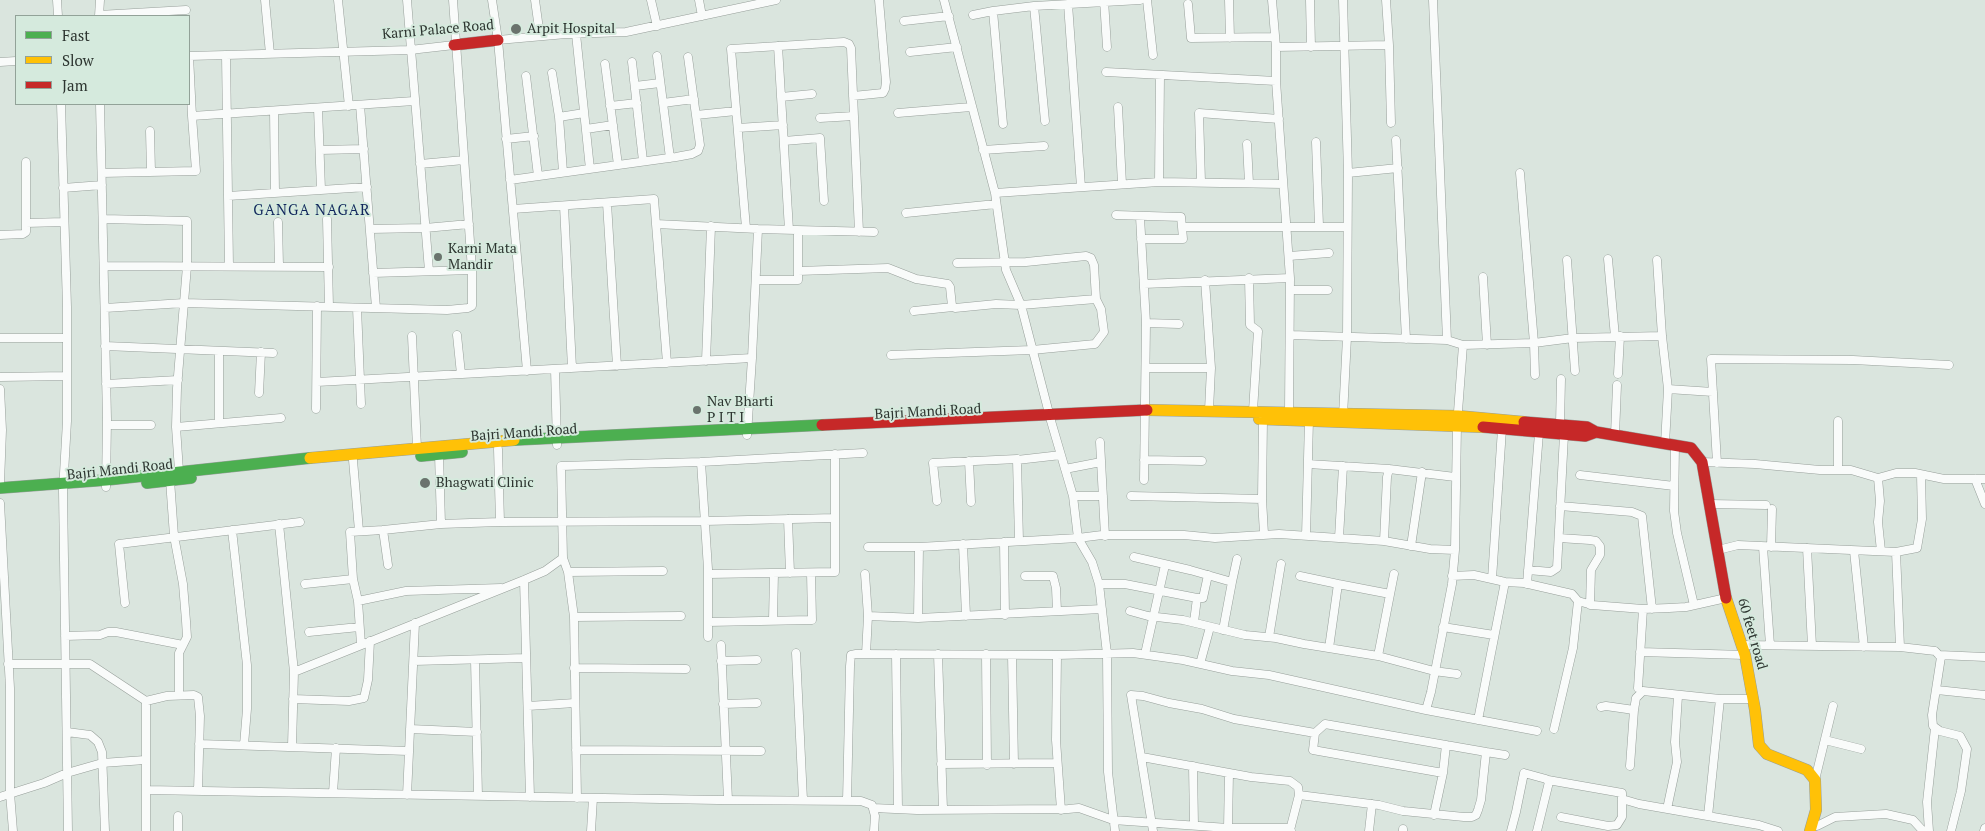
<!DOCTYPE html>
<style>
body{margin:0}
#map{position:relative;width:1985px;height:831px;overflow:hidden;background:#dae5de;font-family:"PT Serif",serif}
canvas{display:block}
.legend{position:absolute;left:15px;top:15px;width:175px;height:90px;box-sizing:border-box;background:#d5eadd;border:1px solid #92a298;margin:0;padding:6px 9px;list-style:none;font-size:15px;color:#2d3530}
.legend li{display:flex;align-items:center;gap:10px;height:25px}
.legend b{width:25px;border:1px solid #92a298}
</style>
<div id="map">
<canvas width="1985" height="831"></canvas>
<ul class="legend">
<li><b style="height:6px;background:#4caf50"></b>Fast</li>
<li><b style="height:6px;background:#ffc107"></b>Slow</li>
<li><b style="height:6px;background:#c62828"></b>Jam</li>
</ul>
</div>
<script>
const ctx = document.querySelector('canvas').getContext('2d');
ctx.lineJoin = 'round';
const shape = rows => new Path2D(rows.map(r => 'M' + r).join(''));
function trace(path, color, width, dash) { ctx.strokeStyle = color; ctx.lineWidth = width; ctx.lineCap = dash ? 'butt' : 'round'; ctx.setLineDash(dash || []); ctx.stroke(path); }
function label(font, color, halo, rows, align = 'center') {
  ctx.font = font + ' "PT Serif",serif'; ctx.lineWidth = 4; ctx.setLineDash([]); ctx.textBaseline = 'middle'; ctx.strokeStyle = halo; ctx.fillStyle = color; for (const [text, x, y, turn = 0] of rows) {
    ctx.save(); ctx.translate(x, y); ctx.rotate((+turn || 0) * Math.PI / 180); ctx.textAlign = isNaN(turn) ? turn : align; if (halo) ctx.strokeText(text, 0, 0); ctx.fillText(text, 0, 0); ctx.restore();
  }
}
const street = shape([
 [57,0,58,16],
 [265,0,270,54],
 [338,0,349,106],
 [407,0,429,271],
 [492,0,498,40,527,371],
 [535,0,540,36],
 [651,0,657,26],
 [699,0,702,16],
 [944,0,995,193,1006,270,1021,305,1051,421,1073,496,1078,538,1092,562,1099,584,1107,654,1108,772,1115,831],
 [1104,0,1107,47],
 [1147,0,1153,55],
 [1229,0,1230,38],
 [1272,0,1276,47,1276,81,1290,278,1289,411],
 [1310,0,1311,47],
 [1433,0,1447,340],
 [1068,4,1081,187],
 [1188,4,1191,38,1275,37],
 [1034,6,1045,121],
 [993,11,1003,124],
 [99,15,186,10],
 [973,15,993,11,1034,6,1140,0],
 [99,16,100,0],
 [904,21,949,16],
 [576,34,590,169],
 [498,40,566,34,626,32,776,0],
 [1389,45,1391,123],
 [778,46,789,230],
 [1276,47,1389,45,1386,0],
 [910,52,957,47],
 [226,55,229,266],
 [189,56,410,50,454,45],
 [189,56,192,116],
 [657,56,670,158],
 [0,62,16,61],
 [632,62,643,161],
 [605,64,618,165],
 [1106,72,1276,81],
 [552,73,559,117,563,172],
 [526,76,538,176],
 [635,86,660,83],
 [853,96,883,93,885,89,886,82,879,0],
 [781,97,812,94],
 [663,103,694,99],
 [61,104,67,307,67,421,63,491,68,831],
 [100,104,107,419,106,487],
 [360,105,376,308],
 [610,106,637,103],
 [1118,107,1122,184],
 [318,108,321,190],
 [274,111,275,193],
 [898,113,971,107],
 [696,115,736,111],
 [559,117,584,113],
 [820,118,854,116],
 [738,128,783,125],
 [586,129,613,125],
 [150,131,151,172],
 [506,139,534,136],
 [1396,140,1406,339],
 [784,141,820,138,824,201],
 [1316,142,1319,226],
 [1247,144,1249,183],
 [320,150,364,149],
 [983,150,1044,146],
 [420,164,464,160],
 [102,173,196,171,192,116,414,101],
 [1348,173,1398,168],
 [1520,173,1534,343,1535,375],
 [510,180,676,157,692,154,698,151,700,145,688,57],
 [1159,182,1160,75],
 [1201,182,1199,113,1279,119],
 [63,188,102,185],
 [995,193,1159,182,1283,184],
 [228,196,367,187],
 [607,203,617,366],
 [564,206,572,368],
 [513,209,654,199,667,363],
 [906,213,996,204],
 [1116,215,1181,217,1182,227,1346,227],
 [1140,217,1146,323,1144,480],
 [104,219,187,221,187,266,177,388,176,427,179,471,170,480,174,536,183,584,186,621,187,637,179,653,179,695],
 [327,219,329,307],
 [278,222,279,266],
 [26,223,64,222],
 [656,224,758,229,874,232],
 [746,228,731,49,844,42,849,44,851,48,859,232],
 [370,229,425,228,469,224],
 [0,235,23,234,26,232,26,162],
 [1141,239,1183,239,1182,227],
 [1289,256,1329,253],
 [1608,259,1615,337],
 [1567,260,1575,371],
 [1657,260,1662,336,1668,389,1665,444],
 [957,263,1026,262,1086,256,1091,258,1094,265,1096,299],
 [105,266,329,267],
 [798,271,888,268,916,279,948,284,950,287,952,306,955,308,996,304,1021,305,1096,299,1101,309,1104,332,1095,344,1032,350,891,355],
 [373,273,472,270],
 [1483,277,1487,345],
 [1249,278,1250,325,1258,331,1253,411],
 [756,280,798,280,798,231],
 [1205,280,1211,368,1209,410],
 [1144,284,1290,278],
 [1291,290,1328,290],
 [105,308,184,303,447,310,468,308,472,306,472,270,453,0],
 [357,308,361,404],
 [914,311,953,307],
 [1146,323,1179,324],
 [457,335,461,374],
 [1291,335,1447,340,1463,345,1534,343,1573,338,1662,336],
 [412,336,417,448],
 [0,338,67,338],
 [105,346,273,353],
 [706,361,711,226],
 [1146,368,1211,368],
 [555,369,557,445],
 [1618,374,1620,336],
 [0,377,67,376],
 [317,382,752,358],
 [106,384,178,380],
 [0,389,2,430,0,483],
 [1668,389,1713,392],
 [259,393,261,352],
 [316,409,317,306],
 [1343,416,1347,337,1348,173,1343,0],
 [1263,419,1262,499,1264,534],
 [1838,421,1838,470],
 [219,423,219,351],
 [1560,424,1561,379],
 [107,425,151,425],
 [176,427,281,418],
 [747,435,752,358,758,229],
 [1615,435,1617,385],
 [1100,442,1105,536],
 [1675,445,1674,511,1677,533,1694,605],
 [498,449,500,522],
 [439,454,441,524],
 [353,460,359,531],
 [1144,460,1202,461],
 [969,461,971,502],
 [701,462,708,569,708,637],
 [1702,462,1755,464,1820,470,1851,470,1878,478,1896,473,1915,473,1944,479,1985,479],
 [1717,463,1711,359,1853,360,1949,365],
 [1308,464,1389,469,1455,477],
 [1065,469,1101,462],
 [1580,475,1674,486],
 [1878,478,1880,501,1878,522,1881,551],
 [1975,479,1985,504],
 [1073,496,1103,496],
 [1131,496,1262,499],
 [937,501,933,463,1017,459],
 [0,503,10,688,10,793,13,831],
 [1710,504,1766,505],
 [1560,506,1632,512,1642,516,1652,609],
 [788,519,790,573],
 [279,524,294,672,292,746],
 [232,530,247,665,247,709,244,745],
 [383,530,388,565],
 [1306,536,1309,420],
 [1339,538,1343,466],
 [1559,538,1590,540,1596,541,1600,546,1600,555,1591,570,1590,605],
 [1019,541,1017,460,1061,455],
 [1384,541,1387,477,1389,469],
 [1004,542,1005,615],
 [963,544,966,616],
 [1411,546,1422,472],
 [868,547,919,547,1078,538,1102,535,1184,535,1215,538,1279,534,1384,541,1430,549,1455,550],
 [1763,547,1770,645],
 [1771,547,1772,509],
 [1807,548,1812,646],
 [1718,550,1738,545,1896,552,1917,548,1922,519,1921,475],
 [1854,551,1864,647],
 [1896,552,1900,647],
 [1134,557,1190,570,1232,582,1237,559],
 [1528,570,1551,572,1557,568,1564,435],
 [568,572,663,571],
 [708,574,835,572,835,454],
 [865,574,868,616,866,654],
 [1025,576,1053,576,1056,588,1057,611],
 [1300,576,1338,584],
 [1452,576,1474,575,1505,582,1524,583,1572,594,1578,601,1592,605,1643,609,1669,608,1686,607,1726,598],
 [1492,579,1502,429],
 [524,580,530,797],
 [305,584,353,579],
 [1099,584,1125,584,1197,598],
 [1527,584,1539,433],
 [358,601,406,591,501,588],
 [125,603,119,544,300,522],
 [1130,611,1148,616,1183,620,1245,635,1276,638,1304,644,1378,656,1434,671,1457,674],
 [868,616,918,618,1102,609],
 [574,617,681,616],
 [918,618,919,547],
 [773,620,774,573],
 [708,622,812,620,811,573],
 [1194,622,1197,598,1203,598,1208,575],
 [1443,627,1494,635],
 [1223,630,1232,582],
 [309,632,359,627],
 [65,636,100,635,108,632,116,632,183,645],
 [1269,637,1281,564],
 [361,645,358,601,353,579,350,532,383,530,441,524,500,522,705,521,835,518],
 [721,645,728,800],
 [1742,645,1900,647,1935,651,1941,657,1932,715,1933,726,1940,731,1960,736,1967,749,1961,791,1951,831],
 [1329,648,1338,584,1390,594],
 [1640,652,1745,655],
 [796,653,803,800],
 [896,654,898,809],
 [938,654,943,810],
 [986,654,987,765],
 [1145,654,1165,565],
 [1012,655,1014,764],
 [1057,655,1056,740,1061,810],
 [1939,655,1985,657],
 [1378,656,1394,574],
 [475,660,478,796],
 [414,661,526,658],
 [721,661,757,660],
 [8,664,90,664,146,701],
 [1200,664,1210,627],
 [574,668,686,669],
 [294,672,524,580,545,571,563,558],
 [1638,688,1643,609],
 [1937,690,1985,695],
 [293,699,349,701,364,698,368,680,370,641],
 [146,701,167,696,194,695,198,697,200,716,198,791],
 [723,704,757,703],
 [528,706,575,703],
 [1601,707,1606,706,1634,710,1636,698,1643,691,1720,699],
 [1426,710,1537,731],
 [1478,720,1505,582],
 [410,729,477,732],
 [1554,729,1573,648,1578,601],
 [67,732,90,735,98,742,102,752,105,831],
 [1315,733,1325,724,1486,752],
 [1825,740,1861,749],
 [199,744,408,751],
 [576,750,761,751],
 [1142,757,1251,777,1290,781,1298,787,1299,795,1379,805,1403,811,1464,817,1472,817,1476,815,1478,810,1481,800,1486,752,1505,755],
 [941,764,1057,763],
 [1193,766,1194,825],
 [1630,766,1634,710],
 [1548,780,1622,793,1622,817,1617,825,1608,826,1561,817],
 [1815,780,1833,706],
 [146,790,718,800,861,801,872,805,875,816,874,831],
 [333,793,336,748],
 [407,795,415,623],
 [0,797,44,783,67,773,102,763,145,760],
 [577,798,574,617,568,572,563,558,561,466,701,462,863,453],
 [1622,799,1639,804,1759,825,1778,831],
 [847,801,850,666,851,655,856,654,1057,655,1133,653,1183,660,1232,671,1269,675,1426,710,1431,692,1452,584,1455,550,1457,425,1463,345],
 [873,808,917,810,1068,809,1079,808,1113,820,1228,828,1287,828,1291,831],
 [1667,809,1677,762,1675,742,1678,696],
 [1434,815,1443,773],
 [178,816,178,831],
 [1708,816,1720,699,1753,699],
 [1812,824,1817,826,1835,817,1886,814,1913,820,1923,831],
 [1228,828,1229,773],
 [1290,830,1299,795],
 [146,831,146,701],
 [591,831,593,798],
 [1153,831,1131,695,1143,696,1169,703,1202,709,1234,719,1315,733,1313,750,1443,773,1446,745],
 [1369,831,1372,804],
 [1403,831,1403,829],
 [1511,831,1516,812,1524,773,1546,779,1549,782,1537,831],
 [1929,831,1927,802,1935,728],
 [1984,831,1985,828]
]);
const fast = shape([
 [514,440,822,425],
 [421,456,462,452],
 [147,483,191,478],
 [0,488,106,480,310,458]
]);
const slow = shape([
 [1147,410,1458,416,1524,422],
 [1259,419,1483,427],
 [310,458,514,440],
 [1726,598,1745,655,1755,710,1759,745,1767,754,1807,770,1815,780,1816,810,1810,831]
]);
const jam = shape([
 [454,45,498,40],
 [1524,422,1587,427,1596,432,1691,448,1702,462,1726,598],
 [822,425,1147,410],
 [1483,427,1585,436,1596,432]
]);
trace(street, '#979f9a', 9);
trace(fast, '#979f9a', 12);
trace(slow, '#979f9a', 12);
trace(jam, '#979f9a', 12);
trace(street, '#f9fbfa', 8);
trace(fast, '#4caf50', 11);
trace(slow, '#ffc107', 11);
trace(jam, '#c62828', 11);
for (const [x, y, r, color] of [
 [516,29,6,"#6a736d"],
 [438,257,5,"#6a736d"],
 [697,410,5,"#6a736d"],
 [425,483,6,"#6a736d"]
]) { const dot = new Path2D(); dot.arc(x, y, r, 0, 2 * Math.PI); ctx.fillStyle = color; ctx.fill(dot); trace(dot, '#d5eadd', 2); }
label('14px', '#2d3530', '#d5eadd', [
 ["Arpit Hospital",527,29],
 ["Karni Mata",448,249],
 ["Mandir",448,265],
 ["Nav Bharti",707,402],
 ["P I T I",707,418],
 ["Bhagwati Clinic",436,483]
], 'left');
label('14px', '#2d3530', '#d5eadd', [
 ["Karni Palace Road",438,30,-5],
 ["Bajri Mandi Road",928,412,-3],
 ["Bajri Mandi Road",524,433,-4],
 ["Bajri Mandi Road",120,470,-6],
 ["60 feet road",1752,634,74]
]);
ctx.letterSpacing = '1px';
label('15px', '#11265c', '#d5eadd', [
 ["GANGA NAGAR",312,211]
]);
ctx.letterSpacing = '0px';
</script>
